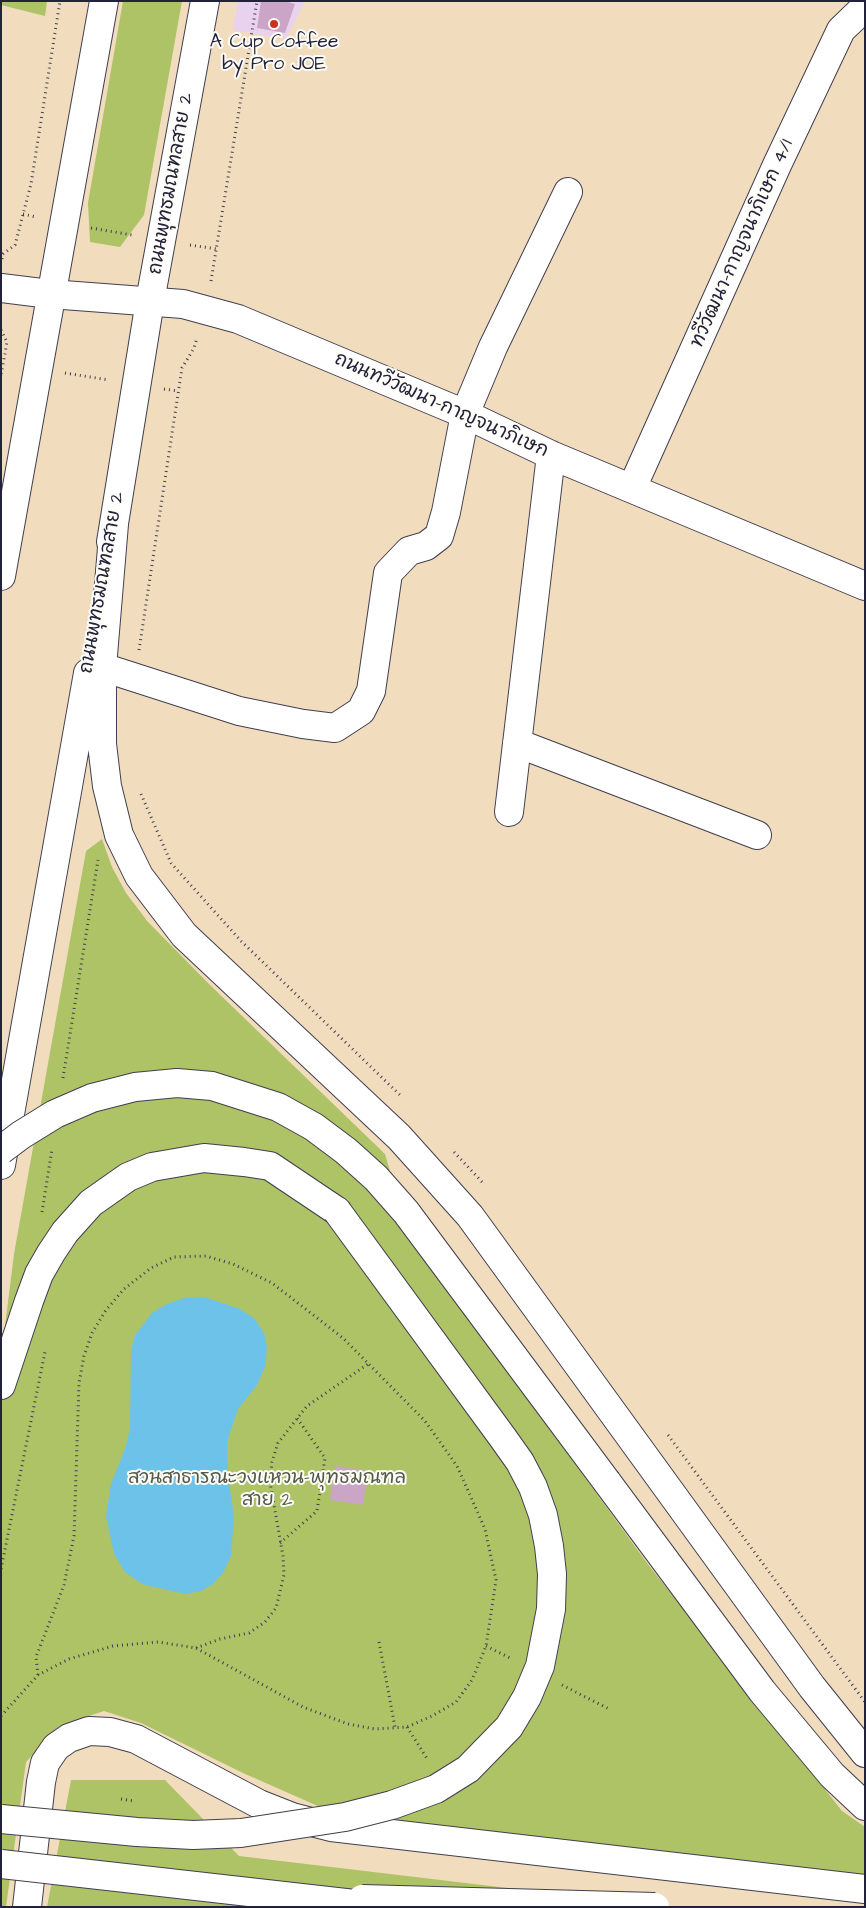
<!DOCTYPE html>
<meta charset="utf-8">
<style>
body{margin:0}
#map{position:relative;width:866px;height:1908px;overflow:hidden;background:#f1ddbe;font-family:"Architects Daughter",sans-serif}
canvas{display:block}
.frame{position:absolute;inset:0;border:2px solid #22223b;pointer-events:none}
</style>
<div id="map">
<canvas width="866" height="1908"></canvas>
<div class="frame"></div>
</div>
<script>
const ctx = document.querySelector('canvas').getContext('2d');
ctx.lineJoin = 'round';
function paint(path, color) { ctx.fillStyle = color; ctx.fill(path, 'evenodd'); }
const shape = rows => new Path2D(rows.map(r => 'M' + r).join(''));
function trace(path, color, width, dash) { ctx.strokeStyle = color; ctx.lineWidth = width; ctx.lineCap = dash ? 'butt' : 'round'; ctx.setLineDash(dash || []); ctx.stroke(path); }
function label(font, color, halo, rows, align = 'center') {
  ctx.font = font + ' "Architects Daughter","Playpen Sans Thai",sans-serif'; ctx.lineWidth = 4; ctx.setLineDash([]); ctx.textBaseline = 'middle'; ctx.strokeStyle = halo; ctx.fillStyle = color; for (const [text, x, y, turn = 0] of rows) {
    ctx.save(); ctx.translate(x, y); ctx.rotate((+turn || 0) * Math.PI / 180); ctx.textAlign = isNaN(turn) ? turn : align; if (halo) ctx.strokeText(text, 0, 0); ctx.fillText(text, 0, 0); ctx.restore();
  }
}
paint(shape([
 [238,1,305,1,286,39,233,30]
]), '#e9d2ee');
paint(shape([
 [1,1,47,1,45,16,1,5],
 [123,1,182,1,144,215,120,247,90,242,88,203],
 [102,839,112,867,126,893,148,922,210,985,385,1154,409,1236,647,1563,842,1811,865,1827,865,1875,361,1825,243,1773,141,1723,104,1711,62,1725,26,1762,6,1907,1,1907,1,1358,14,1254,86,851],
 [71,1780,165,1780,239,1856,667,1907,47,1907]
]), '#aec266');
paint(shape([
 [204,1297,240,1309,255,1319,264,1333,267,1348,265,1367,257,1385,238,1409,227,1442,228,1477,234,1516,231,1556,223,1573,213,1584,201,1591,185,1594,142,1584,125,1572,114,1554,106,1516,111,1484,125,1449,130,1429,131,1351,135,1335,152,1313,167,1304,184,1298]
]), '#6dc2ea');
paint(shape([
 [261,1,284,1,295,4,285,33,257,28],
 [335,1466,368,1471,363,1505,330,1500]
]), '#cba5c6');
const minor = shape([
 [1,288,50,294,183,304,238,319,465,414,551,455,865,586],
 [632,488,777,165,841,30,865,7],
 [102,667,239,711,303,724,335,728,361,711,371,691,388,573,409,551,426,546,439,536,446,512,465,414,493,347,568,192],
 [517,743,757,835],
 [509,812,551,455]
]);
const major = shape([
 [114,524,102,667,102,744,107,786,119,835,139,876,184,935,399,1137,470,1216,812,1687,865,1753],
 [111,542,150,301,205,1],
 [1,576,104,1],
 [1,1165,88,673],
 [1,1385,29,1301,39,1274,51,1253,65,1232,91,1203,128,1177,152,1167,204,1158,244,1162,270,1166,337,1211],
 [607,1482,762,1691,832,1775,865,1806],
 [27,1907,41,1782,45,1763,56,1747,69,1738,89,1731,110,1732,136,1739,259,1804,292,1817,331,1827,865,1889]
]);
trace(minor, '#413e4f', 30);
trace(major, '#413e4f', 30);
trace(shape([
 [23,214,36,217],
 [91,228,132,235],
 [190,245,217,249],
 [2,259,3,254,15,245,31,184,60,1],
 [211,281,257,1],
 [1,330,7,342,1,375],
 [65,373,109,380],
 [164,389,178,391],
 [139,650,182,368,194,348,197,338],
 [141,794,171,863,241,941,402,1097],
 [63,1078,98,860],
 [454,1152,484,1184],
 [42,1212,52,1149],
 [668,1435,865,1702],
 [280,1543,317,1511,325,1458,297,1418],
 [1,1569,45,1352],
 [379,1642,395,1727],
 [486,1646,512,1659],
 [196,1648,220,1639,249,1633,265,1622,276,1608,284,1575,283,1556,270,1482,272,1462,278,1443,307,1406,368,1364],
 [562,1685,611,1710],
 [1,1716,38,1675,69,1659,113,1646,158,1642,196,1648,303,1707,348,1724,375,1729,407,1727,432,1716,456,1702,472,1680,486,1646,496,1580,485,1529,457,1466,425,1421,343,1338,272,1283,233,1264,206,1256,174,1257,151,1268,124,1289,106,1310,92,1333,84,1356,79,1383,74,1536,64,1585,36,1657,38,1675],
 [407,1727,428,1760],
 [121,1799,134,1801]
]), '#413e4f', 3, [1, 4]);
trace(minor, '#fff', 28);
trace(major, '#fff', 28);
const majorBridge = shape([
 [1,1150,21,1135,55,1114,92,1098,135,1087,177,1083,212,1086,278,1107,314,1127,346,1151,376,1178,406,1212,607,1482],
 [1,1819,137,1832,193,1835,241,1833,345,1817,392,1805,436,1789,468,1769,509,1727,527,1697,540,1666,551,1609,552,1574,549,1546,543,1515,533,1487,520,1462,503,1438,337,1211],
 [1,1864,381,1907],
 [362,1899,655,1907]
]);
trace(majorBridge, '#413e4f', 30, []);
trace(majorBridge, '#fff', 28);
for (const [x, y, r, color] of [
 [274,24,5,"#c8321e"]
]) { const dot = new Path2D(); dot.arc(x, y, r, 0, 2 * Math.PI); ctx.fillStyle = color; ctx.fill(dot); trace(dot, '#fdfcf7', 2); }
label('19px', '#22223b', '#fdfcf7', [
 ["A Cup Coffee",274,43],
 ["by Pro JOE",274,65]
]);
label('19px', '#22223b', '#fdfcf7', [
 ["ถนนพุทธมณฑลสาย 2",172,184,-80],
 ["ทวีวัฒนา-กาญจนาภิเษก 4/1",743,244,-66],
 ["ถนนทวีวัฒนา-กาญจนาภิเษก",441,406,24],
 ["ถนนพุทธมณฑลสาย 2",103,583,-80]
]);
label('19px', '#535a4a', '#fdfcf7', [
 ["สวนสาธารณะวงแหวน-พุทธมณฑล",267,1479],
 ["สาย 2",267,1501]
]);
</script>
